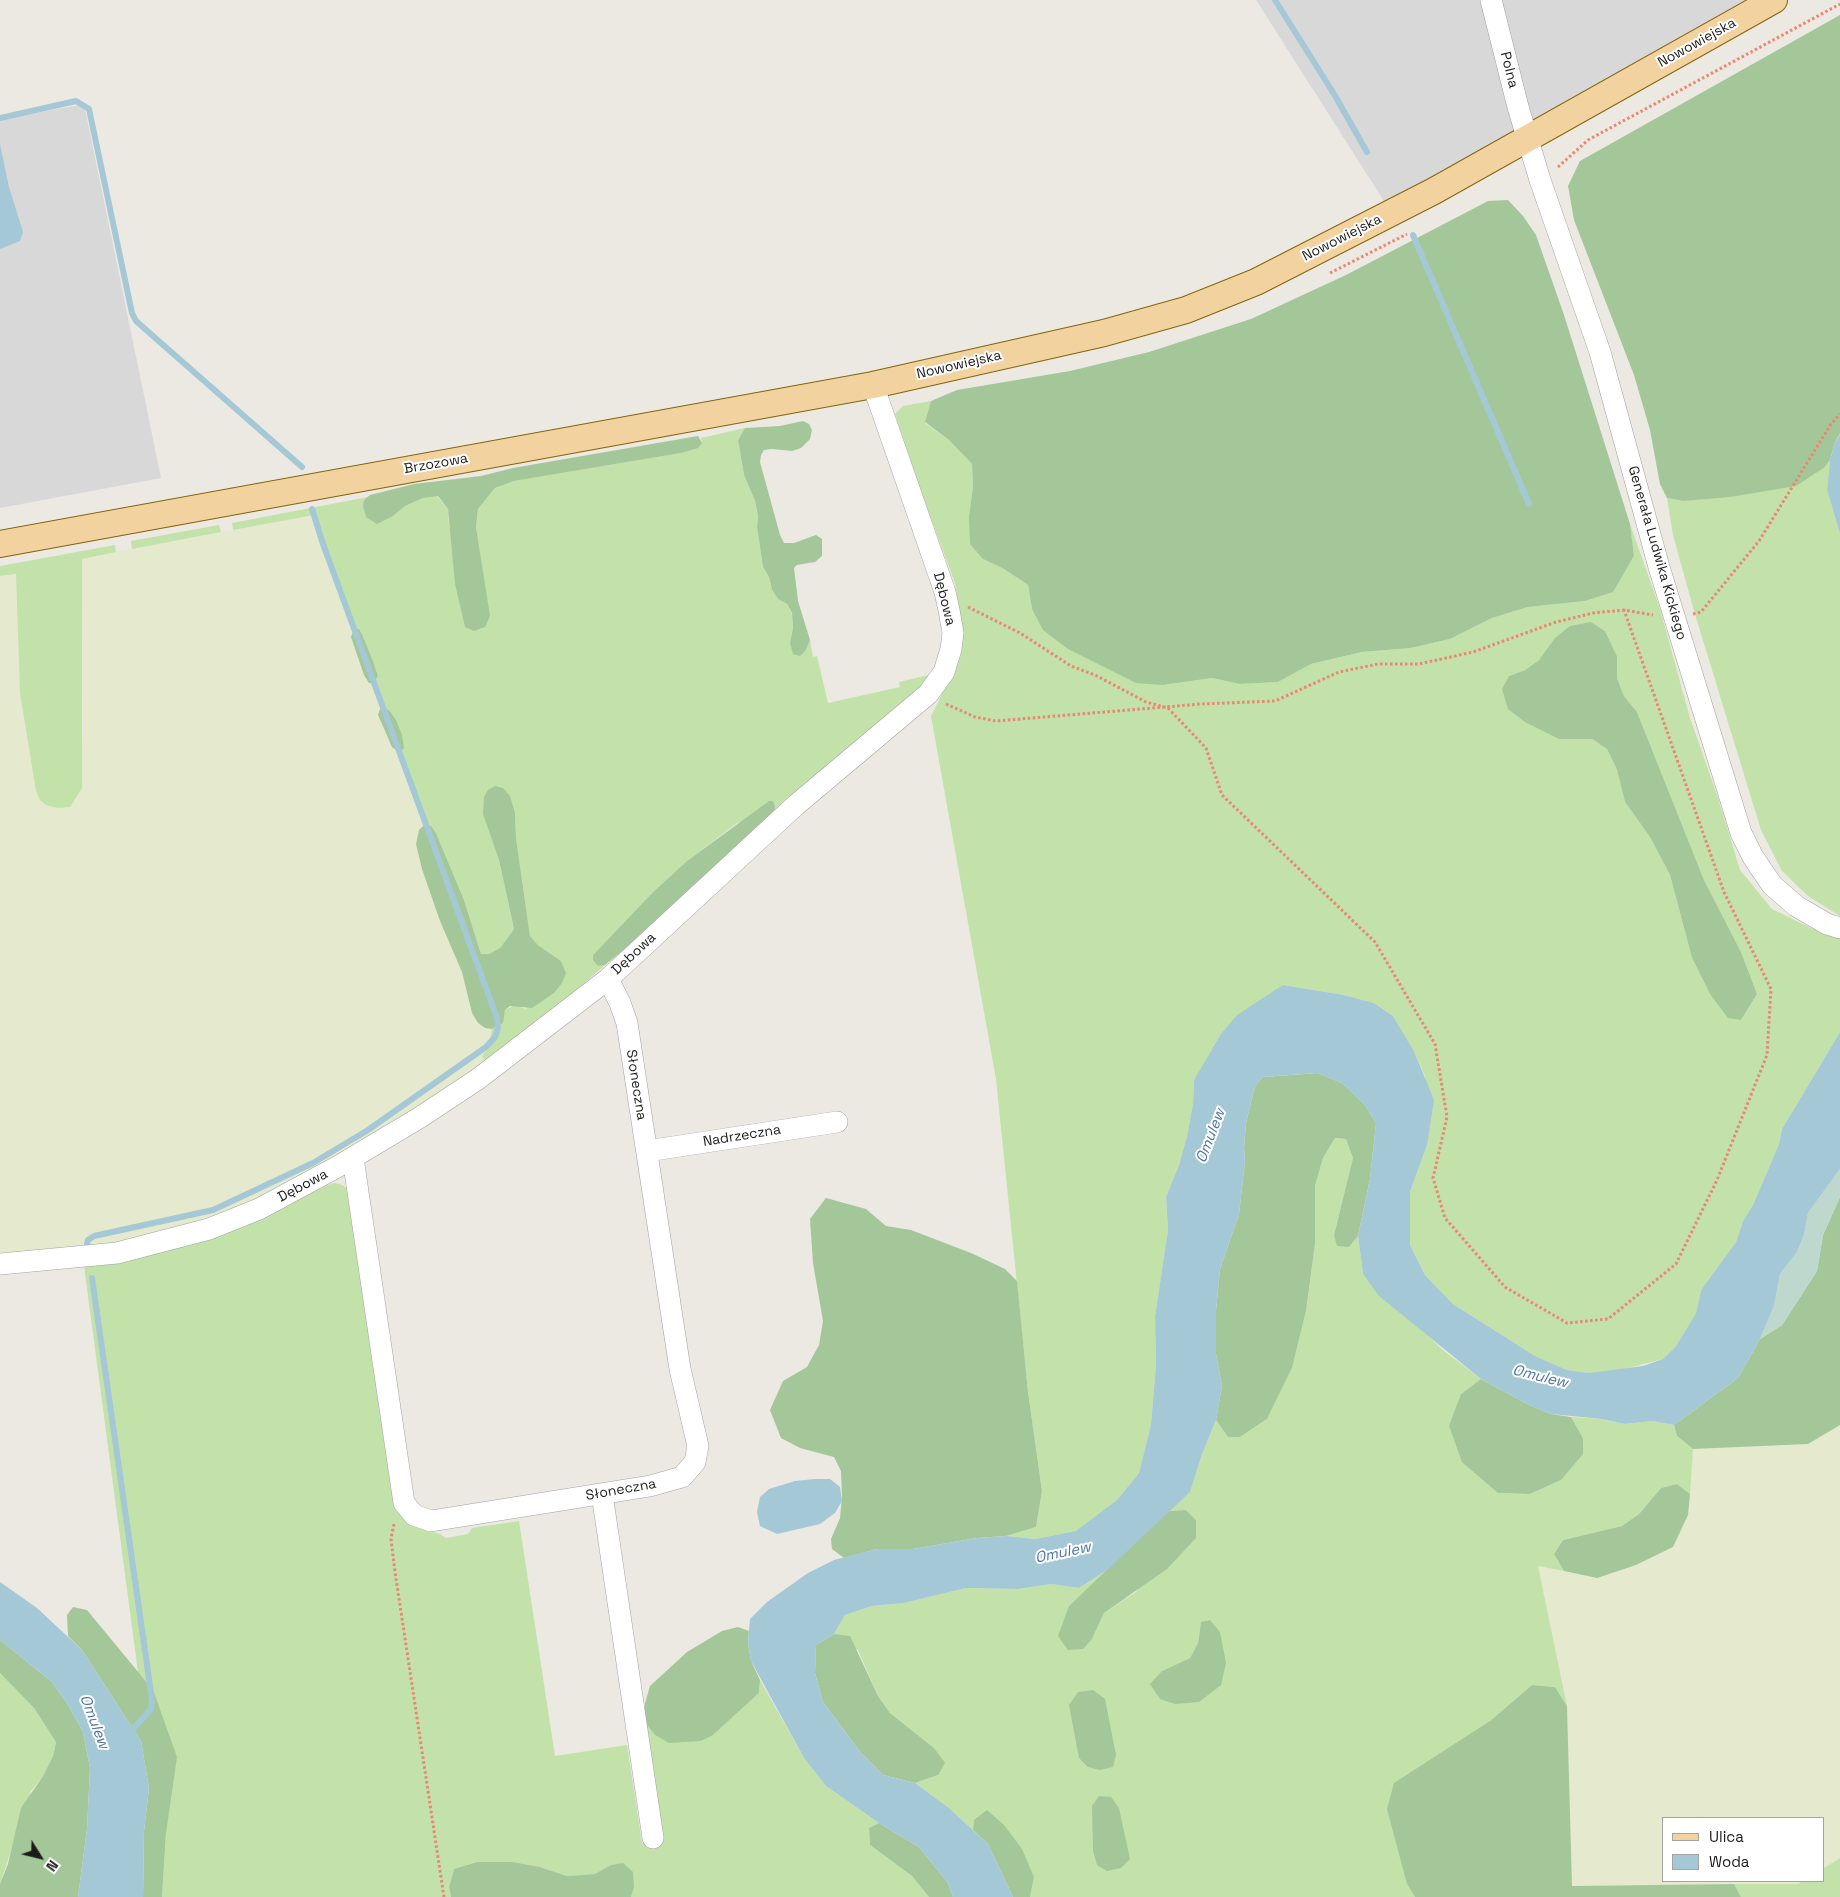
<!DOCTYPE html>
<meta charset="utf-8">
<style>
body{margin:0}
#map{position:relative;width:1840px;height:1897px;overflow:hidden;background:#ebe9e1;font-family:"Space Grotesk",sans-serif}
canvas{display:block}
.legend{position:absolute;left:1662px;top:1817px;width:162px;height:65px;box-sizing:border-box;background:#fff;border:1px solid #a4a4a4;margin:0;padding:6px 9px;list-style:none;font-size:15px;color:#1b1b1b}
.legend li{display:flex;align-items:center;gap:10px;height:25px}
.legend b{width:25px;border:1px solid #a4a4a4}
.north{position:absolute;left:15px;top:1832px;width:50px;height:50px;-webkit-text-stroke:4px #fff;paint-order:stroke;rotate:126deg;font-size:14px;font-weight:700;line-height:20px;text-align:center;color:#1b1b1b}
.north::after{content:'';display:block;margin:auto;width:18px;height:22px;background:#1b1b1b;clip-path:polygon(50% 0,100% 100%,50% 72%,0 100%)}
</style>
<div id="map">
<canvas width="1840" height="1897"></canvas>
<ul class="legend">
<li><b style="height:6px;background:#f2d39f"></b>Ulica</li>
<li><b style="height:14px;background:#a5c8d6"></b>Woda</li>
</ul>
<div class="north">N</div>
</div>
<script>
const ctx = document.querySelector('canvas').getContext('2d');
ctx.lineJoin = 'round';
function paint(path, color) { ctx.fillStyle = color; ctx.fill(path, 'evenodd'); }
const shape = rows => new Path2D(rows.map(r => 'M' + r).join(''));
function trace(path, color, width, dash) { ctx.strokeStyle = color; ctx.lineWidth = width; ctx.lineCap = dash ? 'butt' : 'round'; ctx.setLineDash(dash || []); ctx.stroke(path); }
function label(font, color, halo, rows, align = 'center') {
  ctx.font = font + ' "Space Grotesk",sans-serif'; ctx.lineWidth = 4; ctx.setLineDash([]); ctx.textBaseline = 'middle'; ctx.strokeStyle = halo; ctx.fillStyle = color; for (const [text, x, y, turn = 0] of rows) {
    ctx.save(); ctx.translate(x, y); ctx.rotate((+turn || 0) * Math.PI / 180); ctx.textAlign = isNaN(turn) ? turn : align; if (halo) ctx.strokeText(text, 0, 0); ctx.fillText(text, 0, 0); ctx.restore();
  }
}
paint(shape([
 [1256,0,1769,0,1389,209],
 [84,104,161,478,0,508,0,120]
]), '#d9d8d8');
paint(shape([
 [314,515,354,629,351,637,364,675,369,683,374,683,384,708,380,709,378,716,392,747,400,753,427,826,423,826,440,921,462,972,472,1013,485,1028,492,1029,486,1061,410,1112,298,1179,231,1210,190,1226,111,1244,43,1251,0,1253,0,576,16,574,20,693,30,756,83,739,82,558],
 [1840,1425,1840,1858,1824,1868,1824,1818,1664,1818,1664,1881,1803,1881,1798,1884,1572,1886,1567,1706,1538,1566,1597,1578,1637,1565,1673,1547,1688,1514,1693,1449,1808,1444]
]), '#e5e9cd');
paint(shape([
 [931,401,925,423,949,440,972,464,973,488,983,559,1004,569,1028,585,1032,609,1163,685,1212,678,1240,684,1278,682,1311,664,1362,652,1411,648,1450,639,1492,618,1528,607,1585,601,1612,592,1634,556,1630,524,1660,609,1690,718,1717,795,1740,870,1772,909,1813,929,1840,938,1840,1032,1782,1129,1779,1144,1753,1205,1743,1221,1736,1242,1701,1290,1696,1313,1676,1346,1663,1359,1616,1371,1589,1373,1567,1370,1535,1356,1453,1304,1425,1275,1410,1245,1410,1192,1427,1145,1425,1076,1414,1051,1393,1016,1374,1003,1344,995,1283,985,1194,1080,1193,1104,1187,1136,1179,1165,1166,1197,1168,1230,1155,1316,1156,1365,1151,1424,1139,1473,1117,1500,1077,1531,1035,1539,1006,1536,1036,1527,1042,1491,1028,1392,996,1079,931,716,961,656,962,628,955,583,918,483,895,414,903,406],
 [1591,622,1605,631,1617,656,1617,678,1624,696,1637,712,1704,880,1741,952,1757,994,1741,1020,1710,994,1692,958,1670,875,1650,837,1625,802,1617,770,1607,749,1592,739,1559,739,1509,676,1525,670,1539,660],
 [745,428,738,440,744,475,755,501,758,516,757,527,763,567,769,577,772,590,778,599,787,604,792,614,793,628,790,643,806,650,810,640,813,657,817,656,828,703,900,687,899,682,933,674,927,684,774,813,737,823,687,861,653,892,593,955,598,966,605,965,542,1020,486,1061,482,1056,488,1049,492,1029,502,1023,505,1010,515,1005,526,1009,561,961,538,945,530,936,516,838,515,813,483,813,499,860,514,929,500,948,489,954,481,954,464,900,436,833,431,826,427,826,400,753,404,748,389,710,384,708,374,683,378,676,373,661,362,634,359,629,354,629,314,515,233,530,232,523,368,497,364,500,393,516,405,506,423,498,437,496,448,509,449,525,489,616,476,527,478,509,495,488,514,481,681,453,702,443,701,438],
 [1830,460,1827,490,1840,534,1840,916,1808,896,1782,871,1761,830,1694,611,1673,535,1667,498,1683,501,1825,467],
 [219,525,221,532,132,549,131,541],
 [115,545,116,552,82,559,82,788,70,807,58,808,46,805,40,800,36,791,20,693,16,574,0,576,0,566],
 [1335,1138,1346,1139,1353,1158,1334,1235,1349,1247,1358,1236,1363,1274,1444,1351,1481,1379,1461,1394,1498,1493,1530,1494,1561,1480,1583,1438,1571,1417,1602,1419,1625,1424,1652,1421,1674,1425,1677,1436,1693,1449,1690,1494,1677,1484,1661,1488,1639,1514,1622,1526,1563,1540,1554,1554,1564,1571,1538,1566,1567,1706,1555,1687,1532,1685,1490,1721,1407,1884,1415,1897,1030,1897,1034,1877,974,1820,973,1830,949,1808,915,1783,938,1775,934,1748,890,1713,878,1696,858,1650,834,1634,845,1615,872,1606,904,1603,966,1588,1018,1589,1051,1584,1079,1588,1107,1570,1069,1606,1092,1639,1104,1613,1136,1592,1196,1520,1186,1510,1168,1511,1190,1491,1201,1457,1216,1420,1228,1437,1240,1437,1267,1419,1292,1368,1306,1311,1315,1244,1315,1186,1323,1158],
 [1201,1622,1199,1702,1162,1671,1190,1658,1198,1643],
 [335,1183,342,1185,349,1190,396,1511,412,1526,440,1534,446,1538,468,1534,472,1528,519,1521,555,1756,627,1745,642,1843,652,1848,660,1843,645,1722,713,1735,759,1693,760,1680,804,1758,826,1786,879,1823,869,1828,870,1845,912,1876,929,1897,631,1897,634,1888,611,1865,596,1874,567,1876,540,1867,513,1862,477,1862,454,1869,449,1887,451,1897,162,1897,166,1833,153,1690,138,1672,84,1266,291,1203,327,1185],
 [0,1673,34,1708,56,1741,53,1756,43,1776,31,1791,0,1884],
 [1840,1858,1840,1897,1741,1897,1734,1884,1798,1884,1803,1881,1824,1881,1824,1868]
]), '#c2e2aa');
paint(shape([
 [1840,15,1840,434,1835,442,1830,460,1825,467,1796,486,1730,497,1683,501,1667,498,1660,484,1650,430,1634,375,1574,220,1568,186,1580,161],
 [1508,200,1523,216,1536,235,1564,315,1630,524,1634,556,1613,592,1585,601,1528,607,1492,618,1450,639,1411,648,1362,652,1311,664,1278,682,1240,684,1212,678,1163,685,1136,683,1068,649,1043,630,1032,609,1028,585,1004,569,983,559,970,544,969,517,973,488,972,464,949,440,925,422,931,401,957,390,1070,371,1149,352,1251,319,1346,275,1488,201],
 [803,421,809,424,812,430,810,439,801,448,792,451,772,449,764,450,761,455,760,462,780,535,784,543,794,543,816,535,822,539,822,556,815,562,797,565,794,568,798,601,810,640,806,650,800,656,793,654,790,643,793,628,792,613,787,604,778,599,772,590,769,577,763,567,757,527,758,516,755,501,744,475,738,440,745,428,780,426],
 [698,436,702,443,698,448,681,453,514,481,495,488,478,509,476,527,490,616,485,627,474,631,465,627,455,584,448,509,438,496,423,498,405,506,393,516,377,524,366,517,363,506,364,500,370,495,414,484,481,476,513,468],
 [1591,622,1605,631,1617,656,1617,678,1624,696,1637,712,1704,880,1741,952,1757,994,1741,1020,1728,1018,1710,994,1692,958,1670,875,1650,837,1625,802,1617,770,1607,749,1592,739,1559,739,1525,722,1508,709,1502,689,1509,676,1525,670,1539,660,1555,638,1570,626],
 [354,629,359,629,362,634,373,661,378,676,374,683,369,683,364,675,351,637],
 [384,708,389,710,396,720,402,735,404,748,400,753,392,747,378,715,380,709],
 [495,786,503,788,510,796,515,813,516,838,530,936,538,945,561,961,566,973,562,983,554,993,532,1008,510,1006,505,1010,503,1023,492,1029,485,1028,478,1023,472,1013,462,972,440,921,422,869,416,844,419,830,423,826,431,826,436,833,464,900,481,954,489,954,500,948,514,929,499,860,483,814,484,797,488,790],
 [769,801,773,801,775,807,774,813,631,944,605,965,598,966,593,960,593,955,653,892,687,861],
 [1318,1073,1342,1083,1365,1105,1376,1123,1370,1179,1358,1236,1349,1247,1337,1246,1334,1235,1353,1158,1346,1139,1335,1138,1323,1158,1315,1186,1315,1244,1306,1311,1292,1368,1267,1419,1240,1437,1228,1437,1216,1420,1222,1386,1216,1354,1216,1311,1220,1269,1239,1214,1245,1161,1244,1148,1246,1123,1255,1086,1263,1077],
 [1840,1197,1840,1425,1808,1444,1693,1449,1677,1436,1674,1425,1738,1378,1760,1339,1782,1325,1817,1271,1823,1235],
 [826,1198,866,1209,886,1226,911,1230,971,1253,1005,1269,1017,1281,1028,1392,1042,1491,1036,1527,1006,1536,977,1538,913,1549,877,1549,844,1558,832,1549,831,1539,840,1518,842,1496,841,1471,834,1457,800,1448,781,1438,770,1410,783,1381,807,1367,819,1345,823,1321,813,1263,810,1219],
 [1481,1379,1529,1405,1551,1414,1571,1417,1583,1438,1583,1454,1561,1480,1530,1494,1498,1493,1462,1462,1449,1426,1461,1394],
 [1677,1484,1690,1494,1688,1515,1673,1547,1636,1565,1597,1578,1564,1571,1554,1554,1563,1540,1622,1526,1639,1514,1661,1488],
 [1186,1510,1196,1520,1196,1538,1167,1569,1104,1613,1092,1639,1083,1649,1068,1650,1058,1636,1069,1606,1168,1511],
 [73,1607,87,1610,153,1690,177,1757,166,1833,162,1897,143,1897,144,1831,149,1788,141,1741,82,1650,68,1636,67,1615],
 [1210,1620,1220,1632,1226,1663,1221,1685,1199,1702,1175,1704,1160,1699,1150,1684,1162,1671,1190,1658,1198,1643,1201,1622],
 [738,1627,749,1631,748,1643,751,1661,760,1680,759,1693,713,1735,701,1741,669,1743,655,1735,645,1722,645,1703,650,1686,687,1652,722,1631],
 [834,1634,850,1636,878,1696,890,1713,934,1748,945,1763,938,1775,915,1783,883,1775,861,1753,823,1702,815,1673,816,1645],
 [0,1640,52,1682,67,1703,83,1732,90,1768,87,1829,78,1897,0,1897,0,1884,8,1864,21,1808,43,1776,53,1756,56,1742,34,1708,0,1673],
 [1532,1685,1555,1687,1567,1706,1572,1886,1734,1884,1741,1897,1415,1897,1407,1884,1387,1809,1394,1783,1490,1721],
 [1093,1690,1105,1699,1116,1755,1113,1767,1100,1770,1088,1767,1079,1758,1069,1705,1078,1692],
 [1099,1796,1111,1797,1119,1808,1130,1859,1121,1868,1107,1871,1097,1865,1093,1851,1092,1806],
 [987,1810,1004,1825,1022,1849,1034,1877,1030,1897,1013,1897,988,1844,973,1830,974,1820],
 [879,1823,919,1847,948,1883,953,1897,929,1897,912,1876,870,1845,869,1828],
 [477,1862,513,1862,540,1867,567,1876,595,1874,611,1865,623,1863,633,1872,634,1888,631,1897,451,1897,449,1887,454,1869]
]), '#a4c799');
paint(shape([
 [1840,1169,1840,1197,1823,1235,1817,1271,1782,1325,1760,1339,1774,1306,1780,1274,1797,1252,1804,1235,1808,1213]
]), '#bfd8ce');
paint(shape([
 [0,144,9,187,23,232,20,241,0,249],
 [1840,435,1840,534,1827,490,1830,460,1835,442],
 [1283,985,1344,995,1374,1003,1393,1016,1414,1051,1434,1100,1427,1145,1410,1192,1410,1245,1425,1275,1453,1304,1535,1356,1567,1370,1589,1373,1643,1366,1663,1359,1676,1346,1696,1313,1701,1290,1736,1242,1743,1221,1753,1205,1779,1144,1782,1129,1840,1032,1840,1169,1808,1213,1804,1235,1797,1252,1780,1274,1774,1306,1760,1339,1738,1378,1674,1425,1652,1421,1625,1424,1602,1419,1551,1414,1529,1405,1481,1379,1379,1296,1363,1274,1358,1236,1370,1179,1376,1123,1365,1105,1342,1083,1318,1073,1263,1077,1255,1086,1246,1123,1244,1148,1245,1161,1239,1214,1220,1269,1216,1311,1216,1354,1222,1386,1216,1420,1201,1457,1190,1492,1107,1570,1079,1588,1051,1584,1018,1589,966,1588,904,1603,872,1606,845,1615,834,1634,816,1645,815,1673,823,1702,861,1753,883,1775,915,1783,949,1808,988,1844,1013,1897,953,1897,948,1883,919,1847,879,1823,826,1786,804,1758,751,1661,748,1643,750,1619,767,1602,808,1573,834,1560,877,1549,913,1549,977,1538,1006,1536,1035,1539,1076,1531,1117,1500,1139,1473,1151,1424,1156,1365,1155,1316,1168,1230,1166,1197,1179,1165,1187,1136,1193,1104,1194,1080,1221,1034,1237,1015],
 [815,1479,830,1479,840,1487,842,1501,835,1513,820,1524,777,1534,760,1526,757,1512,760,1497,769,1489,795,1481],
 [0,1582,37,1608,82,1650,141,1741,149,1788,144,1831,143,1897,78,1897,87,1829,90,1768,83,1732,67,1703,52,1682,0,1640]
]), '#a5c8d6');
trace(shape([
 [1275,0,1334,94,1367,152],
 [0,118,76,101,89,109,132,313,136,321,302,467],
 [1413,235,1529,504],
 [87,1244,88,1240,94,1236,213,1210,313,1163,368,1130,486,1047,495,1037,498,1028,497,1018,323,544,312,509],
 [92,1278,152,1700,151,1709,134,1728]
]), '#a5c8d6', 6);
const minor = shape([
 [1491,0,1518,107,1540,180,1600,352,1659,567,1741,833,1753,857,1772,885,1796,906,1827,924,1840,928],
 [647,1151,837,1122],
 [353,1158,404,1503,414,1515,431,1521,650,1486,682,1477,695,1462,698,1446,680,1369,627,1023,620,1003,608,979],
 [0,1264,117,1253,209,1229,259,1209,337,1167,419,1118,478,1079,608,979,796,805,928,694,944,672,951,649,953,633,949,610,945,592,873,385],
 [602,1494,653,1838]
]);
const major = shape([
 [0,544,873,385,1104,333,1186,310,1256,282,1434,191,1774,0]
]);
trace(minor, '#a2a2a2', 22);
trace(major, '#84640d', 28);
trace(shape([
 [1558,167,1588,140,1840,4],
 [1330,273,1407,234],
 [968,607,1020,633,1071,666,1095,675,1146,702,1168,708,1206,748,1222,795,1375,942,1435,1044,1447,1117,1433,1178,1445,1218,1505,1287,1567,1323,1608,1319,1676,1264,1717,1180,1767,1055,1771,989,1724,892,1624,610],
 [1693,614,1701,612,1759,541,1831,424,1840,414],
 [946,704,975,717,996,721,1201,704,1275,701,1339,672,1378,664,1419,664,1473,652,1556,622,1593,613,1624,610,1653,615],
 [394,1524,391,1539,395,1572,444,1897]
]), '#ec8571', 3, [2.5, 2.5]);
trace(minor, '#fff', 21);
trace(major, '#f2d39f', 26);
label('14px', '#1b1b1b', '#fff', [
 ["Nowowiejska",1697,43,-29],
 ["Polna",1509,70,76],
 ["Nowowiejska",1342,238,-27],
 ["Nowowiejska",959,365,-13],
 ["Brzozowa",436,464,-10],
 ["Generała Ludwika Kickiego",1657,553,74],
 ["Dębowa",944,599,76],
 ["Dębowa",634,954,-43],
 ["Słoneczna",636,1085,81],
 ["Nadrzeczna",742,1136,-9],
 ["Dębowa",303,1186,-28],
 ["Słoneczna",621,1490,-10]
]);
label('italic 15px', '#5174a0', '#fff', [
 ["Omulew",1211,1136,-69],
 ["Omulew",1540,1377,14],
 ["Omulew",1063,1553,-12],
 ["Omulew",94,1722,69]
]);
</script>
